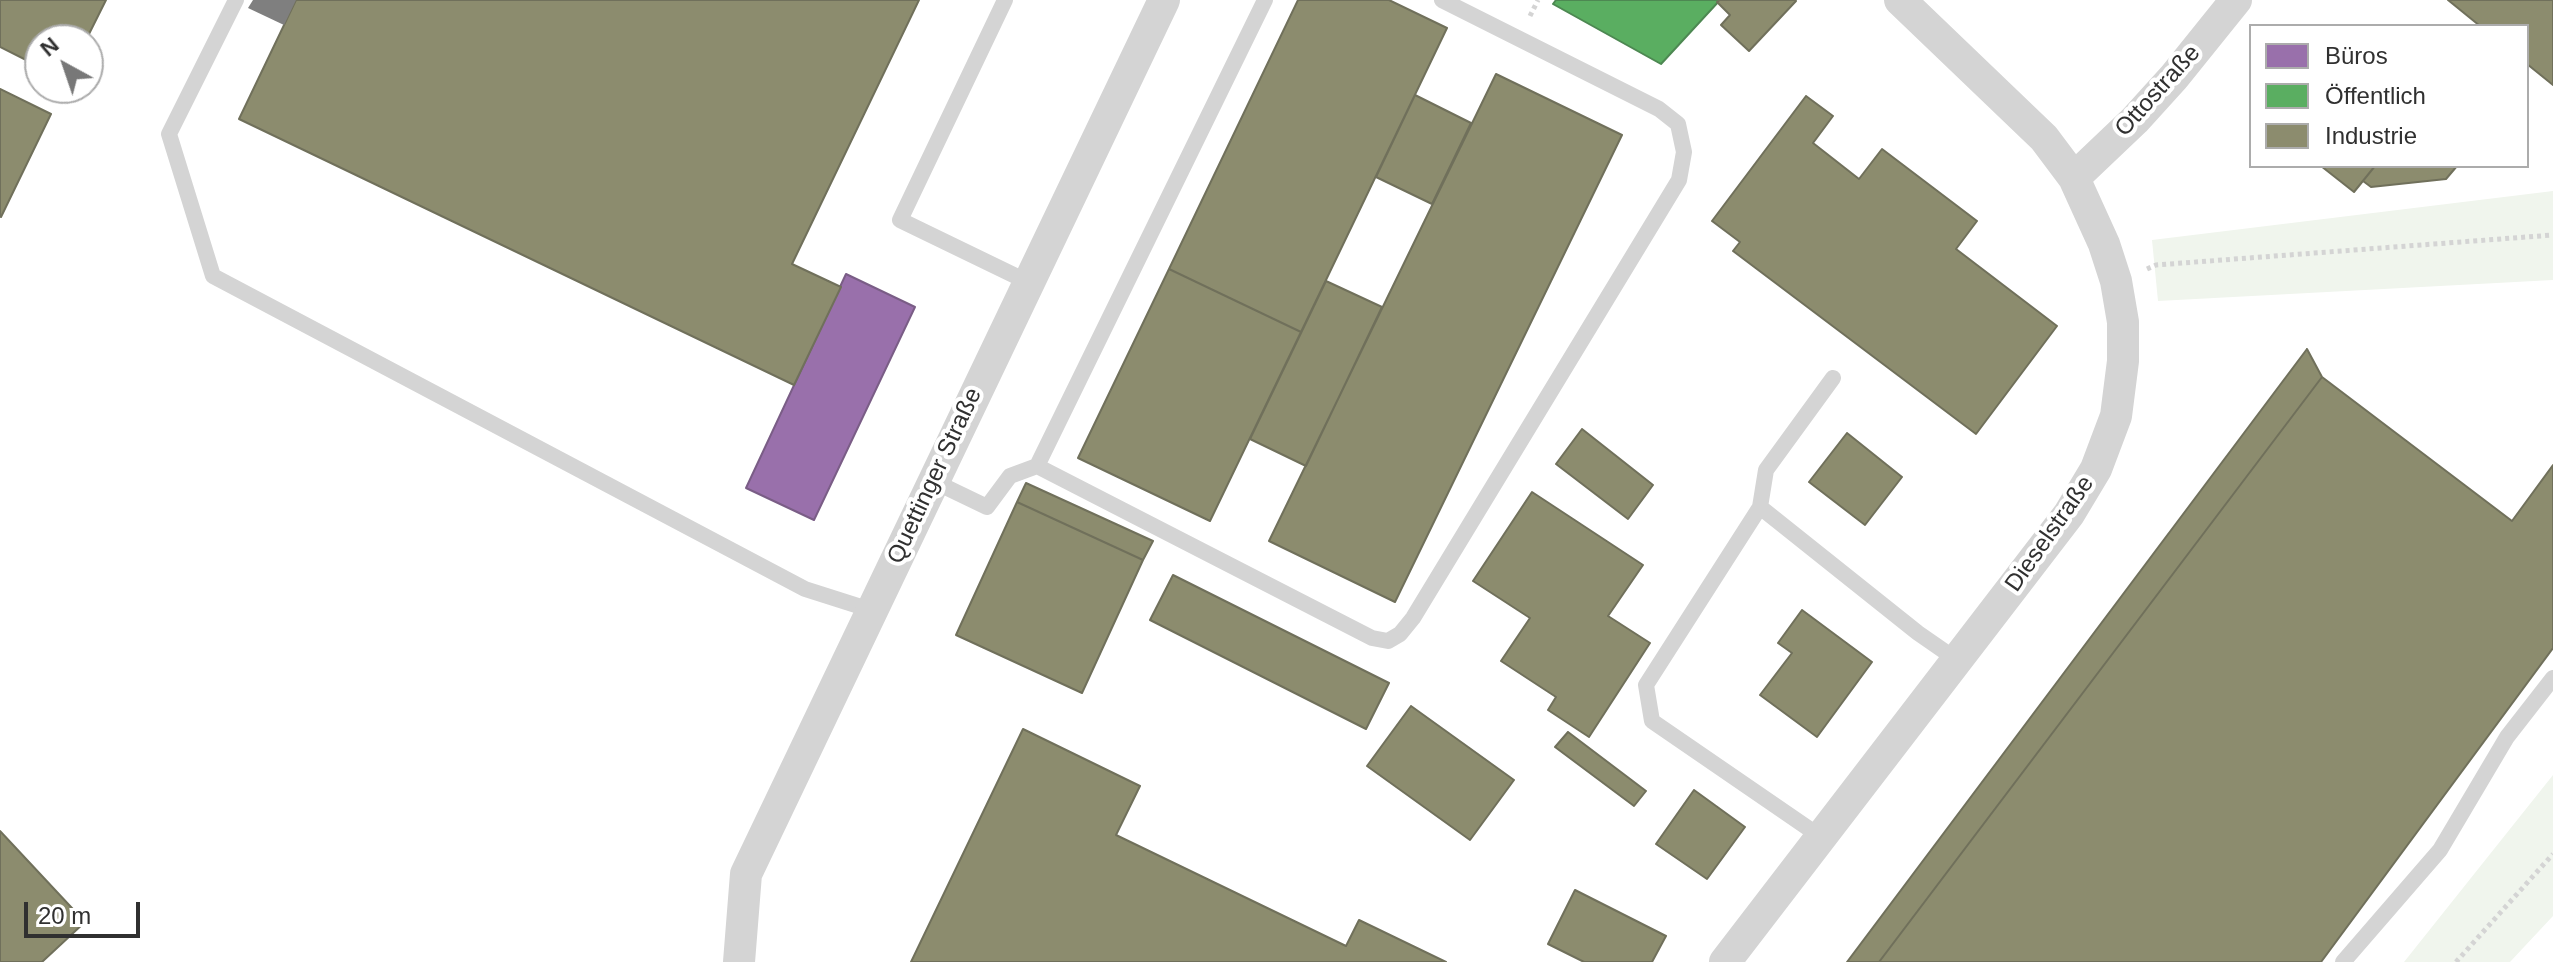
<!DOCTYPE html>
<meta charset="utf-8">
<style>
body{margin:0}
#map{position:relative;width:2553px;height:962px;overflow:hidden;background:#fff;font-family:Helvetica,sans-serif}
canvas{display:block}
.legend{position:absolute;left:2249px;top:24px;width:280px;height:144px;box-sizing:border-box;background:#fff;border:2px solid #acacac;margin:0;padding:10px 14px;list-style:none;font-size:24px;color:#303030}
.legend li{display:flex;align-items:center;gap:16px;height:40px}
.legend b{width:40px;border:2px solid #acacac}
.north{position:absolute;left:24px;top:24px;width:80px;height:80px;box-sizing:border-box;background:#fff;border:2px solid #acacac;border-radius:50%;rotate:320deg;font-size:22px;font-weight:700;line-height:32px;text-align:center;color:#303030}
.north::after{content:'';display:block;margin:auto;width:28px;height:36px;background:#787878;clip-path:polygon(50% 0,100% 100%,50% 72%,0 100%)}
.scale{position:absolute;left:24px;top:902px;width:116px;height:36px;box-sizing:border-box;border:4px solid #303030;border-top:0;padding-left:10px;font-size:24px;line-height:28px;white-space:nowrap;color:#303030;-webkit-text-stroke:6px #fff;paint-order:stroke}
</style>
<div id="map">
<canvas width="2553" height="962"></canvas>
<ul class="legend">
<li><b style="height:22px;background:#9970ab"></b>Büros</li>
<li><b style="height:22px;background:#5aae61"></b>Öffentlich</li>
<li><b style="height:22px;background:#8c8c6e"></b>Industrie</li>
</ul>
<div class="north">N</div>
<div class="scale">20 m</div>
</div>
<script>
const ctx = document.querySelector('canvas').getContext('2d');
ctx.lineJoin = 'round';
function paint(path, color) { ctx.fillStyle = color; ctx.fill(path, 'evenodd'); }
const shape = rows => new Path2D(rows.map(r => 'M' + r).join(''));
function trace(path, color, width, dash) { ctx.strokeStyle = color; ctx.lineWidth = width; ctx.lineCap = dash ? 'butt' : 'round'; ctx.setLineDash(dash || []); ctx.stroke(path); }
function label(font, color, halo, rows, align = 'center') {
  ctx.font = font + ' Helvetica,sans-serif'; ctx.lineWidth = 8; ctx.setLineDash([]); ctx.textBaseline = 'middle'; ctx.strokeStyle = halo; ctx.fillStyle = color; for (const [text, x, y, turn = 0] of rows) {
    ctx.save(); ctx.translate(x, y); ctx.rotate((+turn || 0) * Math.PI / 180); ctx.textAlign = isNaN(turn) ? turn : align; if (halo) ctx.strokeText(text, 0, 0); ctx.fillText(text, 0, 0); ctx.restore();
  }
}
paint(shape([
 [2553,191,2553,280,2158,301,2152,240],
 [2553,775,2553,916,2510,962,2404,962]
]), '#f0f5ed');
const offices = shape([
 [846,274,915,307,814,520,746,488,846,274]
]);
paint(offices, '#9970ab');
trace(offices, '#7a5d86', 2);
const public = shape([
 [1556,0,1720,0,1661,64,1553,4,1556,0]
]);
paint(public, '#5aae61');
trace(public, '#4d8852', 2);
const industry = shape([
 [0,0,106,0,86,40,40,40,40,67,0,47,0,0],
 [296,0,919,0,792,264,841,287,794,385,239,119,296,0],
 [1298,0,1389,0,1447,28,1301,332,1169,269,1298,0],
 [1720,0,1795,0,1796,1,1749,51,1721,25,1730,15,1717,2,1720,0],
 [2448,0,2553,0,2553,85,2527,64,2527,26,2480,26,2448,0],
 [1496,74,1622,135,1395,602,1269,541,1496,74],
 [0,89,51,114,1,217,0,216,0,89],
 [1415,95,1471,123,1432,204,1376,177,1415,95],
 [1806,96,1833,116,1813,143,1859,179,1882,149,1977,221,1956,249,2057,326,1976,434,1733,251,1740,242,1712,221,1806,96],
 [2321,166,2375,166,2354,192,2321,166],
 [2375,166,2457,166,2446,179,2371,187,2363,181,2375,166],
 [1169,269,1301,332,1210,521,1078,458,1169,269],
 [1326,281,1382,307,1306,466,1250,439,1326,281],
 [2307,349,2322,377,1879,962,1847,962,2307,349],
 [2322,377,2512,521,2553,465,2553,648,2321,962,1879,962,2322,377],
 [1582,429,1653,485,1628,519,1556,464,1582,429],
 [1847,433,1902,477,1865,525,1809,482,1847,433],
 [1026,483,1153,541,1143,560,1017,502,1026,483],
 [1532,492,1643,565,1608,616,1650,643,1589,737,1548,710,1556,697,1501,661,1530,618,1473,581,1532,492],
 [1017,502,1143,560,1082,693,956,635,1017,502],
 [1173,575,1389,683,1366,729,1150,620,1173,575],
 [1802,610,1872,662,1817,737,1760,695,1792,653,1778,643,1802,610],
 [1411,706,1514,780,1470,840,1367,766,1411,706],
 [1023,729,1140,786,1116,835,1346,946,1359,920,1446,962,911,962,1023,729],
 [1568,732,1646,791,1634,806,1555,747,1568,732],
 [1694,790,1745,827,1707,879,1656,844,1694,790],
 [0,831,85,922,42,962,0,962,0,831],
 [1575,890,1666,936,1652,962,1584,962,1548,944,1575,890]
]);
paint(industry, '#8c8c6e');
trace(industry, '#70705b', 2);
paint(shape([
 [253,0,296,0,284,25,248,8]
]), '#7f7f7f');
trace(shape([
 [1530,16,1538,0],
 [2147,269,2156,265,2553,235],
 [2456,962,2553,854]
]), '#d4d4d4', 5, [4, 4]);
trace(shape([
 [236,0,169,134,213,276,805,589,871,610],
 [1005,0,900,220,1028,282],
 [1833,378,1766,470,1760,507,1918,633,1957,660],
 [1037,466,1265,0],
 [933,481,987,507,1010,476,1037,466,1372,638,1388,641,1400,634,1413,618,1679,180,1684,152,1678,124,1659,109,1442,0],
 [1760,507,1646,685,1652,721,1821,837],
 [2343,962,2440,850,2507,737,2553,678]
]), '#d4d4d4', 16);
trace(shape([
 [2074,178,2135,120,2174,77,2236,0],
 [739,962,746,874,1164,0],
 [1725,962,2069,514,2096,469,2116,416,2123,361,2123,322,2116,281,2104,244,2074,178,2044,138,1900,0]
]), '#d4d4d4', 32);
label('24px', '#303030', '#fff', [
 ["Ottostraße",2158,91,-48],
 ["Quettinger Straße",935,476,-65],
 ["Dieselstraße",2050,534,-55]
]);
</script>
